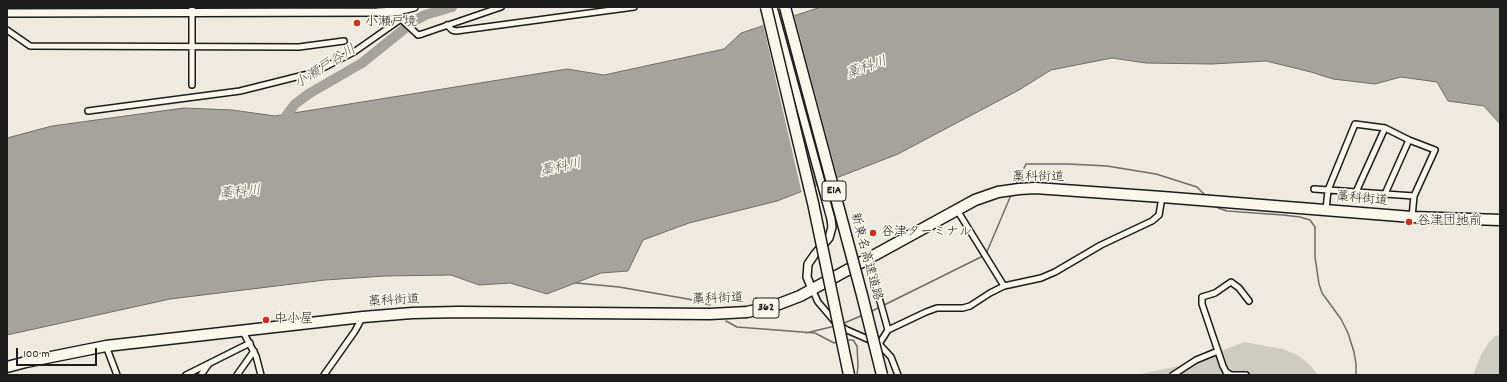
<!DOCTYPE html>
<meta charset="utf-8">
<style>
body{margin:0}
#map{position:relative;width:1507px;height:382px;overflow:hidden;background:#eeeadf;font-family:Dekko,sans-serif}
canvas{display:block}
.frame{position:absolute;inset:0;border:8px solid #1c1c1c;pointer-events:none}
.scale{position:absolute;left:16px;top:348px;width:81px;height:18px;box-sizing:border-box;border:2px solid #1c1c1c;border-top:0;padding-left:5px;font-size:12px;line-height:14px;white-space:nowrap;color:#1c1c1c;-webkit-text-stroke:3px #fbf7ec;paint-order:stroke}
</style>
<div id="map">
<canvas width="1507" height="382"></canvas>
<div class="frame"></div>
<div class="scale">100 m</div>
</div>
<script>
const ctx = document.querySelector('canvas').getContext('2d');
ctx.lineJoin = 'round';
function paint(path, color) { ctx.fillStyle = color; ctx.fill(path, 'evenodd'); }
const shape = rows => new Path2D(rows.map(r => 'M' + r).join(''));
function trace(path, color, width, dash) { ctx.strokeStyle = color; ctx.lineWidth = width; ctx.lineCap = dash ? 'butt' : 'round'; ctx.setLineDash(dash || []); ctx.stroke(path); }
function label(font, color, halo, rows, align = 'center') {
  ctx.font = font + ' Dekko,"Klee One",sans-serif'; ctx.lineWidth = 3; ctx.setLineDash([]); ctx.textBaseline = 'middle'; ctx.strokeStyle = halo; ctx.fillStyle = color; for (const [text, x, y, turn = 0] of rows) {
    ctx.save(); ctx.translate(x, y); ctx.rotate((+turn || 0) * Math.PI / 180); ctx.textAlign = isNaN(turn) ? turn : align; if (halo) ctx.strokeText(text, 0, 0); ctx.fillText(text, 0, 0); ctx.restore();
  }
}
paint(shape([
 [1500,335,1500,375,1473,375,1481,355,1489,342,1495,336],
 [1244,342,1283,349,1299,356,1311,366,1318,375,1136,375,1188,364]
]), '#ceccc2');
const water = shape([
 [821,7,1500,7,1500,124,1484,106,1448,101,1437,82,1401,77,1375,84,1333,79,1311,72,1266,61,1212,64,1146,63,1112,58,1051,70,1019,90,898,154,777,201,689,223,643,240,628,271,601,273,547,294,510,283,479,285,451,275,385,276,325,280,170,299,7,335,7,138,52,126,184,108,232,110,275,116,567,69,604,75,724,49,741,33,821,7]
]);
paint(water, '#a6a39d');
trace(water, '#6f6d69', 1);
paint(shape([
 [794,14,838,179,825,185,782,18],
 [776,20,815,188,802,194,763,24]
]), '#eeeadf');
trace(shape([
 [1015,186,1026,164,1068,164,1107,166,1156,174,1197,187,1207,197],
 [1215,205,1218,208,1227,211,1283,215,1300,217,1310,220,1315,227,1315,257,1319,284,1322,293,1341,319,1348,333,1354,352,1356,364,1356,375],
 [986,254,1011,195],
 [576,283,619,287,688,299,710,305],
 [870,312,983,256],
 [726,321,737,327,815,333,834,343,837,342],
 [842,324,863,315],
 [806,333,835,326],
 [845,340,853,340,857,346,858,366,857,375]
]), '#6f6d69', 1.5);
trace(shape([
 [282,123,286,116,295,104,310,93,362,63,414,21,425,15,452,7]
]), '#a6a39d', 10);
const street = shape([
 [192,7,192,85],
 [398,7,401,19,418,35,422,34,501,7],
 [447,25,452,30,456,31,634,7],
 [7,30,30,46,299,47,344,41],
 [88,111,240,91,308,74,321,69,354,52,401,19],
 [1314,189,1414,196],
 [1356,192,1385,128],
 [1385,194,1409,140],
 [957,210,1004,286],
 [1326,210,1328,190,1355,124,1385,128,1409,140,1435,150,1414,196,1412,217],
 [868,258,888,330],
 [812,289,818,302,835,322,847,330,879,344,888,330,926,312,937,308,963,308,970,306,990,293,1004,286,1041,278,1055,272,1101,245,1152,221,1159,215,1162,197],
 [242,330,256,356,261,375],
 [879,344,891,357,898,375],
 [106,346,117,375],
 [186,375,250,343],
 [201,375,208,365],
 [237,375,254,351],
 [324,375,355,331,362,318],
 [1173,375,1196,360,1218,351],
 [1246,375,1231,375,1226,372,1223,366,1202,304,1202,297,1215,293,1231,282,1239,288,1249,301]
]);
const secondary = shape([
 [773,7,831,219,832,227,829,238,815,254,808,264,807,277,812,289],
 [7,13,377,12,398,11,414,7]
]);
const highway = shape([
 [7,367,26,362,106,346,363,317,412,313,459,312,710,314,747,312,774,306,800,296,975,200,998,192,1019,189,1035,188,1162,197,1412,217,1500,220]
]);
trace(street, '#1c1c1c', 8);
trace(secondary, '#1c1c1c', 10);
trace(highway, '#1c1c1c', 13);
trace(street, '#fbf7ec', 5);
trace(secondary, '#fbf7ec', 7);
trace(highway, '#fbf7ec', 10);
const highwayBridge = shape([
 [766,7,813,203,849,375],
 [785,7,862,295,882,375]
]);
trace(highwayBridge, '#1c1c1c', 13, []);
trace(highwayBridge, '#fbf7ec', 10);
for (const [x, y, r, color] of [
 [357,23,4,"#c8321e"],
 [1409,222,4,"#c8321e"],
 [873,233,4,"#c8321e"],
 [266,320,4,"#c8321e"]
]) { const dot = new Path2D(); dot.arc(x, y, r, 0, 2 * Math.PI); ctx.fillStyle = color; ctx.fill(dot); trace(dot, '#fbf7ec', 1.5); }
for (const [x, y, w] of [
 [834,191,24],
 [766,308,26]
]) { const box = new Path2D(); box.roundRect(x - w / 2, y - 10, w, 20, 3); ctx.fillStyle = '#fbf7ec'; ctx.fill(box); trace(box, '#1c1c1c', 1); }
label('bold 12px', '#1c1c1c', null, [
 ["E1A",834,191],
 ["362",766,308]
]);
label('13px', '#1c1c1c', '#fbf7ec', [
 ["小瀬戸境",365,23],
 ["谷津団地前",1417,222],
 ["谷津ターミナル",881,233],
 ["中小屋",274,320]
], 'left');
label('13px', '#1c1c1c', '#fbf7ec', [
 ["藁科街道",1038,178],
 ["藁科街道",1362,200,5],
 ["新東名高速道路",865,257,75],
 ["藁科街道",718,300,-2],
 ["藁科街道",394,302,-3]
]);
label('italic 14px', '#5a5956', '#fbf7ec', [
 ["小瀬戸谷川",326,68,-32],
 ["藁科川",867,69,-19],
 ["藁科川",561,169,-12],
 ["藁科川",240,194,-6]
]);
</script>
